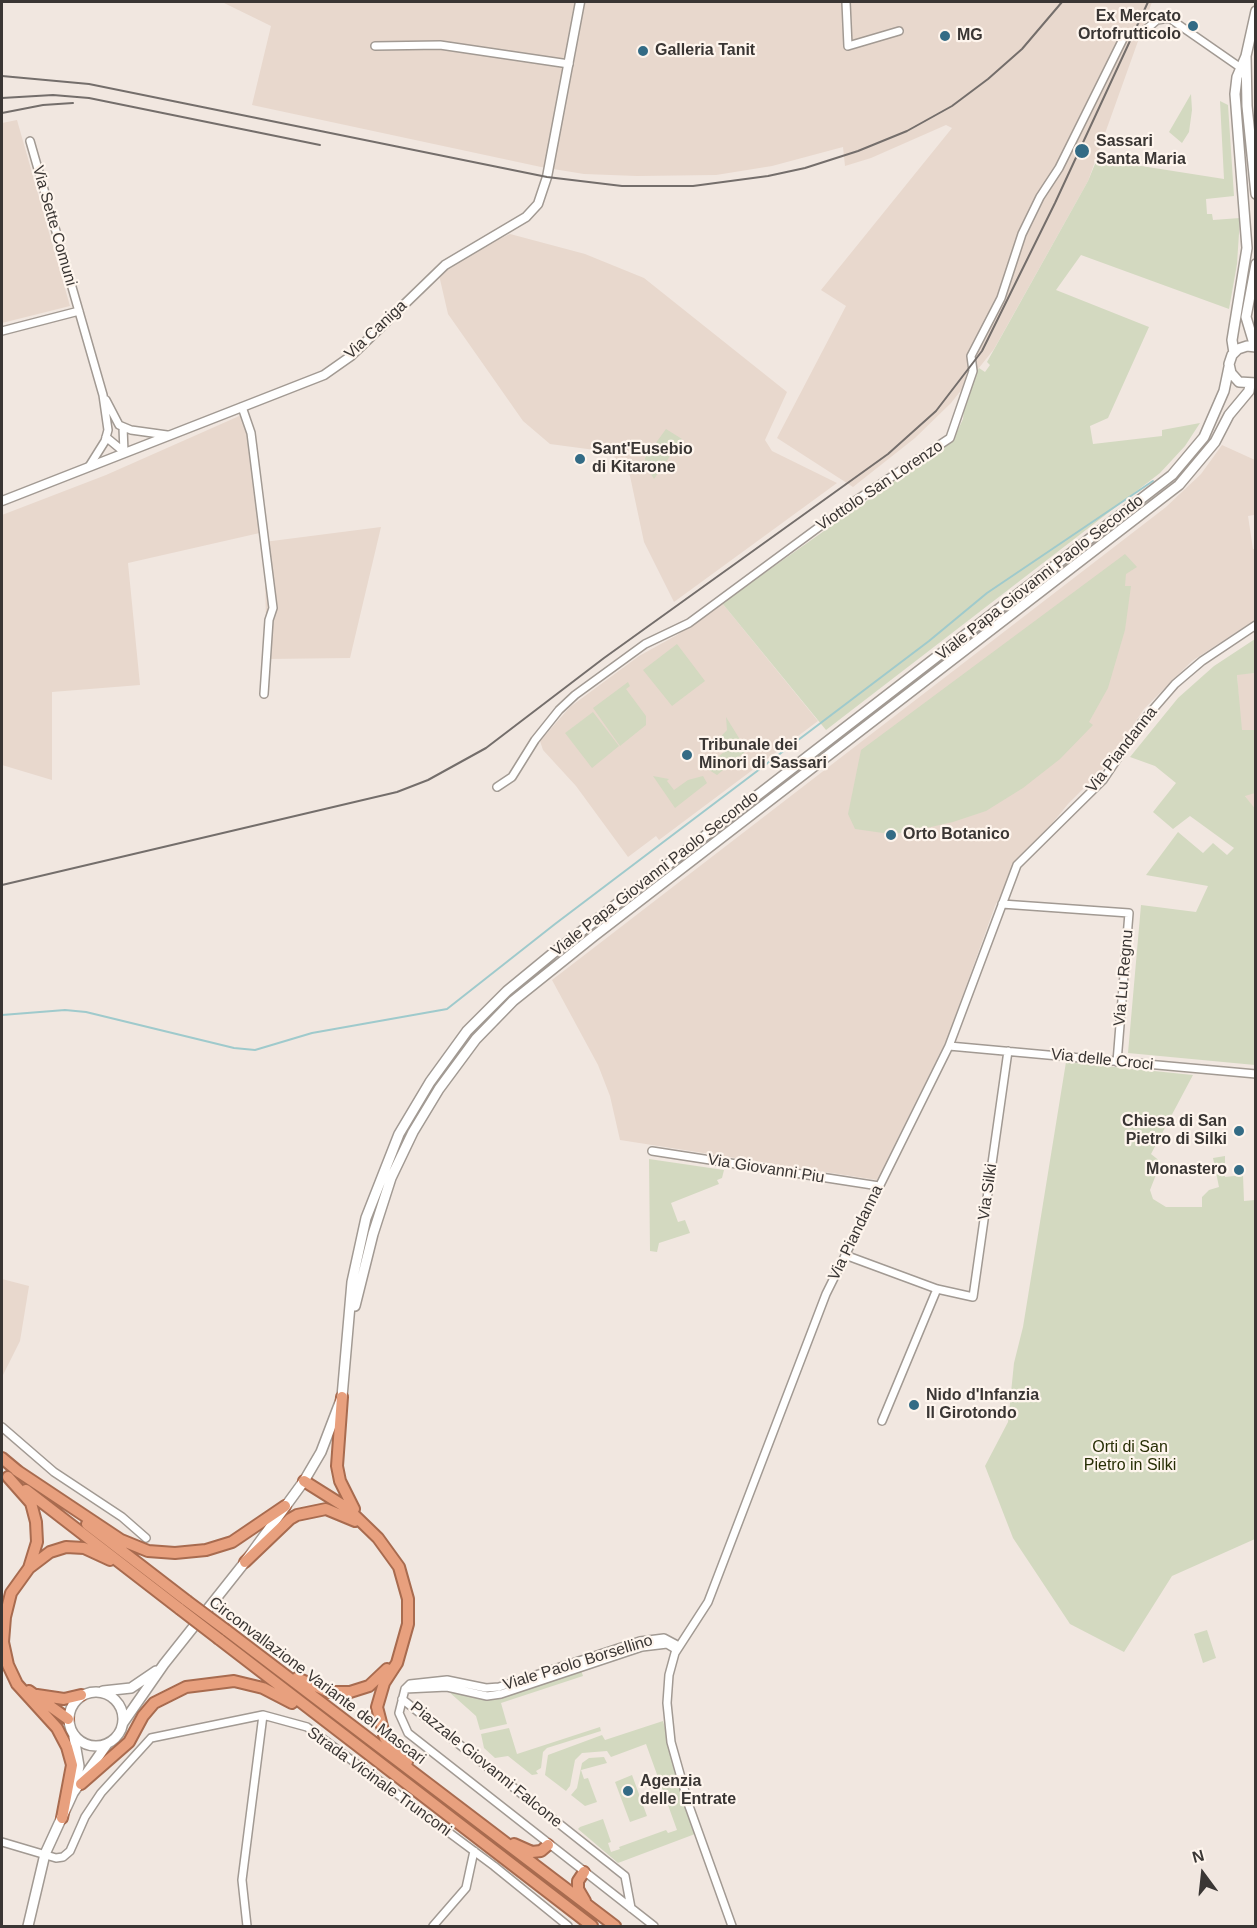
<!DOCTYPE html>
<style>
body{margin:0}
#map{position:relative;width:1257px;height:1928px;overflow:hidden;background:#f1e7e0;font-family:Arial,sans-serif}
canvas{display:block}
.frame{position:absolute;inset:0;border:3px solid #3a3634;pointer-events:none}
.north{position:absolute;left:1173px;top:1844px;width:60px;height:60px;-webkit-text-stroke:4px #fef5ed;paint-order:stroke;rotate:345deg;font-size:16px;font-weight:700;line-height:24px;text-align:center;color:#3a3634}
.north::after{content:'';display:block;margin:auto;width:21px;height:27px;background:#3a3634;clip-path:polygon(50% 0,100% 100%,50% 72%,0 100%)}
</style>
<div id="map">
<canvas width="1257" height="1928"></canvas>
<div class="frame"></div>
<div class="north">N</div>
</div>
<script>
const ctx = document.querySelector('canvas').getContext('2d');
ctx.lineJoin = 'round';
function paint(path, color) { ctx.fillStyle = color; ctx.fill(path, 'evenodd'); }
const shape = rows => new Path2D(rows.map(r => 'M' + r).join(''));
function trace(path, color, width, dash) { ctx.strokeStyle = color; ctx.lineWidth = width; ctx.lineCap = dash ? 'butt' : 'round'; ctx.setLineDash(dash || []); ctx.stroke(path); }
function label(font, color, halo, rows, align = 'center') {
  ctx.font = font + ' Arial,sans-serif'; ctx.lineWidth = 4.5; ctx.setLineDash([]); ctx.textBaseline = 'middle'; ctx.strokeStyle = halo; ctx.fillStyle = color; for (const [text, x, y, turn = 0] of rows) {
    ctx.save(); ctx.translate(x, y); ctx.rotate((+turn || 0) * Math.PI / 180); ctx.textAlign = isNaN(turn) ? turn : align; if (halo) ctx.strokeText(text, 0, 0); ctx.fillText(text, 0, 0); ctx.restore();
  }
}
paint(shape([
 [222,2,1152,2,1088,181,994,349,951,403,915,438,853,487,777,438,846,306,821,290,952,128,946,125,871,158,845,166,843,147,772,166,716,175,637,176,584,174,541,167,252,105,271,26],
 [17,120,70,306,2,323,2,123],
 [510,234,585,254,644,278,787,392,765,440,772,451,837,483,674,602,644,542,630,476,610,452,550,444,523,421,448,314,439,275,456,259],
 [246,413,264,532,128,563,140,685,52,692,52,780,2,765,2,515,106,475],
 [1222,445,1255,460,1255,504,1254,515,1248,516,1253,549,1255,549,1255,620,1192,661,1144,709,1105,767,1068,804,1016,867,995,906,947,1039,877,1180,620,1140,610,1096,598,1065,552,980,1166,507,1201,474],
 [381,527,350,658,267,659,264,542],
 [722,603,818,721,659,840,656,836,628,857,576,786,543,750,540,741,570,707,639,656,677,635],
 [1255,673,1255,810,1245,796,1237,674],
 [2,1279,29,1286,20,1341,2,1377]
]), '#e8d8cd');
paint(shape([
 [1191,94,1192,110,1189,132,1182,143,1169,132],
 [1220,101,1228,105,1234,196,1206,199,1207,214,1212,214,1213,220,1240,218,1237,264,1229,309,1081,255,1056,290,1149,327,1108,418,1090,426,1093,444,1162,436,1162,430,1200,423,1185,446,1160,473,826,730,722,603,953,440,963,419,966,387,979,368,985,372,990,365,987,362,1088,181,1097,159,1224,179],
 [666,429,682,439,654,479,646,466,645,458],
 [1125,554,1137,567,1126,574,1125,586,1131,586,1125,630,1108,688,1089,722,1093,725,1060,759,1023,788,986,811,953,822,909,832,890,834,855,829,848,814,861,750],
 [1255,639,1255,673,1237,675,1242,730,1256,730,1255,793,1245,796,1256,810,1255,1065,1128,1053,1141,905,1196,912,1208,886,1146,875,1178,832,1203,853,1213,843,1227,855,1234,848,1190,816,1173,829,1153,812,1176,783,1155,766,1130,757,1178,698,1214,666],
 [677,644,705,681,672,706,643,670],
 [628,682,630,686,626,689,646,716,646,725,620,746,593,708],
 [593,712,619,746,592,768,565,733],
 [726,717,744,746,745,752,717,775,709,770,711,762,724,752,714,744,727,730],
 [653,776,669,779,667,781,674,790,688,780,703,776,707,783,675,808],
 [1066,1062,1193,1075,1151,1154,1161,1162,1150,1190,1153,1199,1166,1207,1202,1207,1202,1197,1209,1190,1219,1187,1213,1158,1225,1156,1225,1177,1243,1175,1244,1201,1255,1200,1255,1539,1172,1576,1124,1652,1070,1624,1013,1538,985,1466,1008,1422,1014,1363,1023,1327],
 [649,1159,724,1170,722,1178,717,1180,719,1184,671,1203,678,1222,685,1220,690,1233,659,1243,657,1252,650,1251],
 [1207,1630,1216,1658,1203,1663,1194,1634],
 [581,1670,583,1676,501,1703,507,1724,480,1730,476,1716,448,1691,486,1699],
 [663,1721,695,1834,618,1863,578,1829,580,1827,603,1819,611,1842,608,1843,611,1852,620,1849,619,1847,666,1830,668,1833,677,1830,646,1744,611,1757,607,1751,582,1753,575,1760,570,1786,566,1791,545,1775,548,1755,602,1735,605,1740],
 [600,1727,601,1731,547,1748,543,1752,541,1768,536,1771,538,1774,532,1775,508,1756,495,1758,484,1748,481,1734,509,1728,517,1754],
 [604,1757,607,1763,581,1770,584,1779,588,1778,597,1802,585,1806,571,1795,577,1788,582,1763,589,1758],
 [632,1775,647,1816,630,1822,615,1782]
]), '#d3d9c0');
trace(shape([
 [2,1015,65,1010,86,1012,234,1048,255,1050,312,1033,447,1009,555,924,929,641,987,593,1153,481]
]), '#9fcacc', 2);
const minor = shape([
 [846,2,848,46,899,31],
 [375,46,440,45,569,64],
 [30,141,103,395,108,430,105,441,90,465],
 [2,331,79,311],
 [106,400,119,425,131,430,167,435],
 [242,407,251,433,273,608,269,620,264,694],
 [123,427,124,452],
 [106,437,124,452],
 [497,787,512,777,535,740,559,710,575,695,645,644,689,623,846,507,950,438,973,371,971,356,1001,298,1022,234,1040,197,1059,168,1124,37,1143,32,1157,20,1169,18,1241,68],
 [1002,904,1129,913,1117,1062],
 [949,1046,1256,1074],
 [652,1151,879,1186],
 [845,1255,937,1289,973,1297,1008,1051],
 [882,1421,937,1289],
 [2,1427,54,1472,122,1517,146,1538],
 [405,1689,447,1687,487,1696,501,1694,642,1647,667,1644,677,1650],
 [402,1699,625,1876,631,1908],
 [2,1842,56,1858,63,1857,70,1851,85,1817,101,1793,151,1738,263,1715,307,1727,494,1866,568,1926],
 [247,1926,242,1880,263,1715],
 [433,1926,466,1888,474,1851],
 [654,1926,408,1733,399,1713,405,1689,410,1684,447,1680,486,1688,499,1687,640,1641,664,1638,679,1646],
 [732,1926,689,1806,671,1742,667,1703,669,1675,675,1653,708,1602,826,1294,949,1046,1017,865,1103,780,1142,722,1175,684,1202,661,1256,625]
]);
const tertiary = shape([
 [2,501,324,375,351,356,445,265,526,217,538,204,547,177,580,2]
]);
const secondary = shape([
 [1256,11,1246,56,1247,106,1256,194],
 [1255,347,1246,317,1256,264],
 [1256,347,1247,346,1238,349,1232,355,1229,364,1231,373,1239,382,1256,383],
 [1234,353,1232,340,1247,248,1235,94,1237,77,1246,56],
 [355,1306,373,1234,391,1178,413,1132,439,1089,476,1039,513,1001,594,936,1179,485,1215,442,1229,415,1249,391,1250,384],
 [103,1691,131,1688,156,1671],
 '69 1719a27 27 0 1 1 54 0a27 27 0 1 1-54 0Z',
 [123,1723,164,1664,245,1562,304,1481,321,1452,342,1397,352,1282,366,1218,399,1134,430,1082,467,1031,507,991,552,954,1172,475,1204,437,1224,391,1229,367],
 [74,1737,79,1766,74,1791],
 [28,1926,45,1854,73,1793,107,1744]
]);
const trunk = shape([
 [342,1397,337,1466,340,1481,354,1509],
 [2,1458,20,1473],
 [16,1470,121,1540,148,1551,175,1553,206,1550,232,1542,285,1506],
 [8,1477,31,1503,36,1522,37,1542,29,1568,11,1593,5,1617,3,1642,8,1665,17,1684,57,1728,67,1747,72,1765,62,1818],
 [304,1481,347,1508,378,1538,399,1567,408,1599,408,1624,397,1663,384,1683,377,1707,385,1738,407,1762],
 [26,1490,180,1609],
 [87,1524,187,1601],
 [245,1562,290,1519,297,1515,326,1509,355,1521],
 [29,1568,50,1552,66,1547,84,1548,110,1560],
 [226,1630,615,1926],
 [219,1639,592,1926],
 [297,1678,329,1692,350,1692,369,1686,387,1669],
 [29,1691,68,1719],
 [37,1695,64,1699,81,1695],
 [81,1784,129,1742,143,1716,154,1703,186,1687,234,1681,263,1688,292,1703],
 [514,1844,532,1852,541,1851,548,1845],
 [584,1872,578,1881,578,1889,585,1901]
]);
trace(minor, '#a29a93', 10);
trace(tertiary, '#a29a93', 11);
trace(secondary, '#a29a93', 12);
trace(trunk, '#a86b4f', 14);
trace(minor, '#fff', 7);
trace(tertiary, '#fff', 8);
trace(secondary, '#fff', 9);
trace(trunk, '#e8a07e', 10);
trace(shape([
 [2,76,89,84,547,177,622,186,693,186,768,176,805,168,858,151,907,131,952,106,988,79,1022,49,1062,2],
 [2,98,53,95,89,98,320,145],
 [2,113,43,105,73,103],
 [2,885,397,792,428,780,486,748,604,658,888,454,936,411,982,351,1055,203,1148,2]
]), '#746e6b', 2);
const trunkBridge = shape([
 [187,1601,226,1630],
 [180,1609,219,1639]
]);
trace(trunkBridge, '#a86b4f', 14, []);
trace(trunkBridge, '#e8a07e', 10);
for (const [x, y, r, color] of [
 [1193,26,6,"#336b85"],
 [945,36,6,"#336b85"],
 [643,51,6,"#336b85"],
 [1082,151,8,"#336b85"],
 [580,459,6,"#336b85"],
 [687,755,6,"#336b85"],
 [891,835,6,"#336b85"],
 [1239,1131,6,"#336b85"],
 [1239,1170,6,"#336b85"],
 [914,1405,6,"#336b85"],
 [628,1791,6,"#336b85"]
]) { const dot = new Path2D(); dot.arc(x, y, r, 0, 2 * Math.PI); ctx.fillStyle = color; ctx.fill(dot); trace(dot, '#fef5ed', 2); }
label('bold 16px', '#3a3634', '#fef5ed', [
 ["Ex Mercato",1181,17,"right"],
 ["Ortofrutticolo",1181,35,"right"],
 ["MG",957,36],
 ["Galleria Tanit",655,51],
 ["Sassari",1096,142],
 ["Santa Maria",1096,160],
 ["Sant'Eusebio",592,450],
 ["di Kitarone",592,468],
 ["Tribunale dei",699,746],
 ["Minori di Sassari",699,764],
 ["Orto Botanico",903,835],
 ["Chiesa di San",1227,1122,"right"],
 ["Pietro di Silki",1227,1140,"right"],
 ["Monastero",1227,1170,"right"],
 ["Nido d'Infanzia",926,1396],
 ["Il Girotondo",926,1414],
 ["Agenzia",640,1782],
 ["delle Entrate",640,1800]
], 'left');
label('16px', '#3a3634', '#fef5ed', [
 ["Via Sette Comuni",54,226,74],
 ["Via Caniga",376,330,-43],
 ["Viottolo San Lorenzo",880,486,-34],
 ["Viale Papa Giovanni Paolo Secondo",1040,578,-38],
 ["Via Piandanna",1122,750,-52],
 ["Viale Papa Giovanni Paolo Secondo",655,874,-38],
 ["Via Lu Regnu",1124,978,-85],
 ["Via delle Croci",1102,1060,6],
 ["Via Giovanni Piu",766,1169,9],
 ["Via Silki",988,1192,-82],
 ["Via Piandanna",856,1233,-64],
 ["Viale Paolo Borsellino",578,1663,-17],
 ["Circonvallazione Variante del Mascari",317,1681,37],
 ["Piazzale Giovanni Falcone",486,1765,39],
 ["Strada Vicinale Trunconi",379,1782,36]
]);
label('16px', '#282f06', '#fef5ed', [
 ["Orti di San",1130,1448],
 ["Pietro in Silki",1130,1466]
]);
</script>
